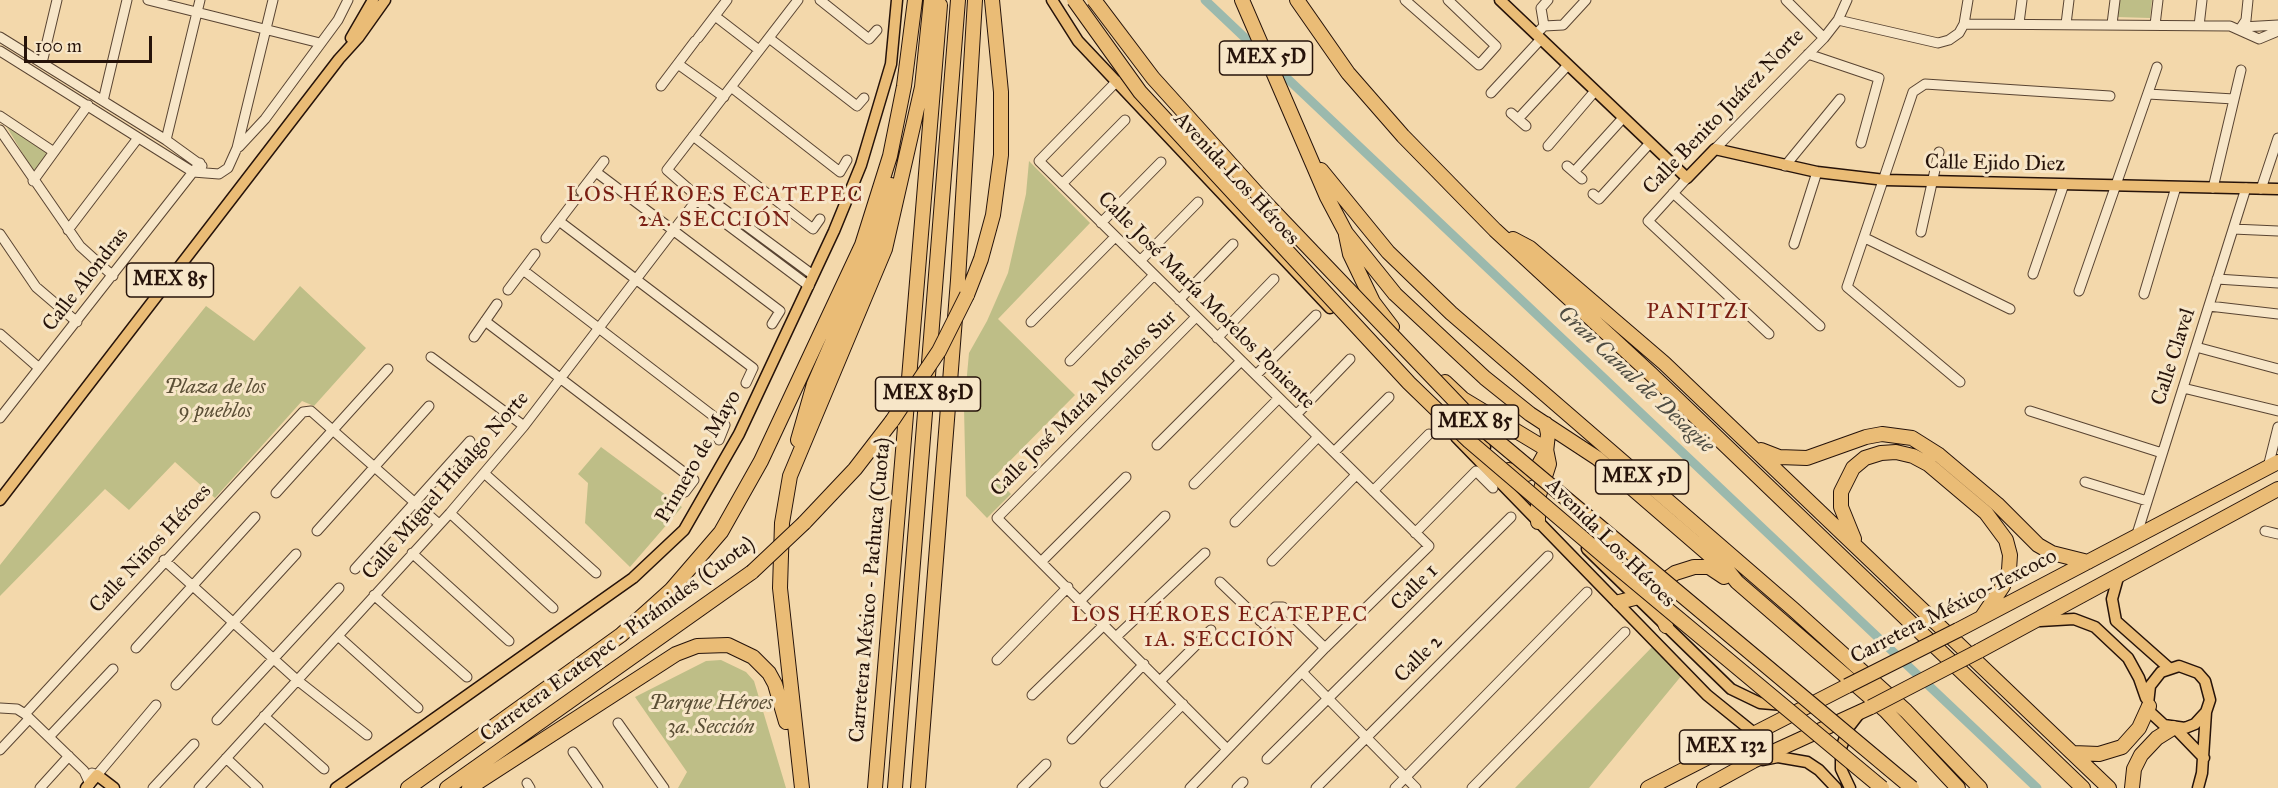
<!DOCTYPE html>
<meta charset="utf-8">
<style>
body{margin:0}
#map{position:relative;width:2278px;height:788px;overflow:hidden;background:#f3d8ab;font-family:"IM FELL Great Primer",serif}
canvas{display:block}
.scale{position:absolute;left:24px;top:36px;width:128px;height:27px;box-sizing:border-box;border:3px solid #26130a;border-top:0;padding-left:8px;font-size:18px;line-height:21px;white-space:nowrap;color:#26130a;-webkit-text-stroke:4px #f7e6c8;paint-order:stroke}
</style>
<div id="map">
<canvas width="2278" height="788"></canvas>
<div class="scale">100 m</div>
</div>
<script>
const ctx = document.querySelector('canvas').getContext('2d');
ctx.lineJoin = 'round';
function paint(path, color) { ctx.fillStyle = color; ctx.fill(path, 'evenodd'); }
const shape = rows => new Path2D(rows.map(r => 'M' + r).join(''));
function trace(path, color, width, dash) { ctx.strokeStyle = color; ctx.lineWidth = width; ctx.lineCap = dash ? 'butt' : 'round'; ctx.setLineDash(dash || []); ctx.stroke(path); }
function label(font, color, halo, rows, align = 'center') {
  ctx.font = font + ' "IM FELL Great Primer",serif'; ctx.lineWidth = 6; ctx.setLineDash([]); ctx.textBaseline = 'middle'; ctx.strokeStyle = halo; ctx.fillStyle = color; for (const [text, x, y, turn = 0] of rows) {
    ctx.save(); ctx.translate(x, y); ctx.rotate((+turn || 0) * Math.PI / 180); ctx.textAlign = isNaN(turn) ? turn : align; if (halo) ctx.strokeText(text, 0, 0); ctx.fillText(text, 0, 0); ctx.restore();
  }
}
paint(shape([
 [2119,0,2152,0,2150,18,2117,17],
 [5,124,50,153,35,174],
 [1029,161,1090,223,998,319,1075,395,994,477,1011,494,987,518,966,496,964,408,969,353,987,321,1008,273,1026,194],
 [300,286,366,348,314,406,302,401,215,498,175,462,129,510,105,489,0,596,0,565,206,306,254,341],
 [601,447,682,507,630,567,585,523,588,483,578,474],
 [1654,645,1682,675,1589,788,1515,788],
 [721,660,746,672,754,681,786,788,678,788,687,772,635,697,706,661]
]), '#bebe87');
trace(shape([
 [1205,0,1262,54],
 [1272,64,2037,788]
]), '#9bb9ad', 9);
const minor = shape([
 [148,0,320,43],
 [798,0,667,170,691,191,705,208,809,286],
 [820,0,869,39,877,30],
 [1405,0,1479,65,1496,46,1448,0],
 [1786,0,1824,38],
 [715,16,759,50],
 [1838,20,1938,43,1949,40,1959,33,1964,24,1968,0],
 [2019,23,2022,0],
 [1964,24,2230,26,2259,39,2278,31],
 [2066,24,2069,0],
 [2112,24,2115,0],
 [2155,25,2158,0],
 [1544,26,1541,8,1548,0],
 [2199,26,2202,0],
 [2242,27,2278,25],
 [2240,29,2246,20,2248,0],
 [1536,34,1544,26,1563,25,1586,0],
 [0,37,166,140,202,166],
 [698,38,727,0],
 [769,38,857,106,864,98],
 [0,51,193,172,219,174,228,168,237,148,273,0],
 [1808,54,1879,78,1861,143],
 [42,63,57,0],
 [678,64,724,97],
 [1117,81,1039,161,1429,546,1325,648,1190,788],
 [661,86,695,41],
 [731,87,840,172,847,160],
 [1491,93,1541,39],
 [2148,94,2234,99],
 [103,101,127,0],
 [1511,113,1526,126],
 [0,116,54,152],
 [1518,119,1568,65],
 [0,130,80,246,113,276],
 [693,136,813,229,820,219],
 [166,140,200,0],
 [1548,146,1595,91],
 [239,147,265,119,338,20,348,0],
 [1715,149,1824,38,1838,20,1847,0],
 [1567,166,1582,179],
 [1785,166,1840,99],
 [596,172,780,311,772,324],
 [1574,172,1623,118],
 [1687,178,1648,221,1769,334],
 [33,181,88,105],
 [1062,184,1125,120],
 [2213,188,2241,70],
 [2261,189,2278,138],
 [581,191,604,161],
 [696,192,702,193,813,275],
 [1673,193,1820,326],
 [1593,194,1599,199,1650,143],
 [559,221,753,368,746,383],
 [1101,223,1161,162],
 [2233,229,2278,231],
 [68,230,138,138],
 [1921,232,1939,152],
 [0,234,36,287,77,322],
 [546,238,575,200],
 [1865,238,2010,309],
 [1794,244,1817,172],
 [1140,261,1198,202],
 [523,270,725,425,719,440],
 [2033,274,2064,184],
 [2217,279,2278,283],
 [508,290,535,254],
 [2079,291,2157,67],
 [2144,294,2176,187],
 [1179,300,1233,244],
 [2209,306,2278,314],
 [1196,317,997,518,1227,749],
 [485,321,694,480,685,492],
 [1031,322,1115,237],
 [0,334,39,368],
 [474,337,497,304],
 [1217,338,1274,279],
 [2196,347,2278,369],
 [431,357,524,426],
 [1070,361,1154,275],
 [1256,375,1316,315],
 [1960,382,1847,287,1913,92,1925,84,2110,96],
 [2183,388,2278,411],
 [2030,411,2162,453],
 [1296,415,1350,359],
 [0,418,200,163],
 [1157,445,1241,361],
 [1334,452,1389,397],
 [2268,467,2278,427],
 [484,473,596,573],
 [2085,482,2147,501],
 [1194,484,1279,398],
 [1373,491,1429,434],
 [276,493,388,369],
 [450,513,553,608],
 [1235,522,1318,437],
 [317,531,429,406],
 [2265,531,2278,534],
 [1415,533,1476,471,1493,488],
 [2136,537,2246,188],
 [412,553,509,641],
 [164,560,297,680,367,735],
 [1042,561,1126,477],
 [1272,561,1356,475],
 [355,569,470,441],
 [1220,582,1273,633],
 [374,595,467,677],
 [1081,600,1165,516],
 [1260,621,1275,607,1283,607,1325,648],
 [338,636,418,708],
 [1117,636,1205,553],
 [136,648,255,517],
 [997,660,1068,587],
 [1302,672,1416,788],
 [1160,681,1211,630],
 [176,685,296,554],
 [1032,695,1105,624],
 [0,708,17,709,25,714,84,771,90,784],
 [25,714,303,412,311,411,439,524],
 [264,716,324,769],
 [217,720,339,588],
 [618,723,664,788],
 [49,737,113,669],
 [1072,739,1144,664],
 [0,750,29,719],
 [573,752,598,788],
 [226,758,258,788],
 [1267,759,1511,517],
 [92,773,97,775,156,705],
 [527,783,530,788],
 [1105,783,1183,704],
 [40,788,69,756],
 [153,788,194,744],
 [199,788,450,513,524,426,702,193],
 [1022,788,1046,764],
 [1237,788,1243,782],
 [1316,788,1548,556],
 [1395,788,1587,592],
 [1472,788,1625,632]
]);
const major = shape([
 [1052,0,1078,41,1330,308],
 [1500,0,1687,178,1715,149,1817,172,1885,180,2278,189],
 [351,38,373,0],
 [1450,415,1485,447],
 [1456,437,1707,695,1754,733],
 [0,500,339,59,358,38,385,0],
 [1587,549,1731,689,1760,703,1784,705],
 [2119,574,2112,599,2116,621,2169,668],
 [2040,621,2074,619,2095,627,2128,658,2139,678,2146,698],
 [2176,729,2204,758],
 [1763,760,1778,757,1807,762,1819,770,1836,788],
 [86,788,97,775,114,788],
 [336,788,633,578,684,530,739,434,834,231,861,165,891,64,897,0],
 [1850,788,1841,769,1841,748,1849,727,1859,714],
 [2198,788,2202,773,2206,712,2210,700,2205,681,2198,673,2179,666,2161,672,2150,686,2148,704,2151,713,2164,725,2185,728,2195,724,2206,712]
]);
const highway = shape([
 [1242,0,1327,197,1346,233,1395,294,1485,378,1530,414,1597,458,1729,572,1737,582,1886,711,1958,788],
 [1297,0,1348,73,1403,136,1495,230,1651,374,2083,788],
 [1321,170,1388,252,1451,313,1793,609,1906,711,1980,788],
 [1346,235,1350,254,1373,302,1392,327],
 [1513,239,1530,248,1664,363,2109,788],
 [967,295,981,259,993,215,1001,155,1001,92,992,0],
 [1445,382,1463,399,1546,449,1549,464,1538,498,1538,522],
 [798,440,814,384,872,250,891,185],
 [1761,450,1779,457,1807,458,1866,437,1882,434,1912,438,1939,455,1997,504,2038,545,2052,553,2088,562],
 [1509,470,1527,474,1536,470,1546,452,1548,434,1546,424],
 [804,523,855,469,892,421],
 [1854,539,1841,507,1841,492,1853,468,1865,458,1881,453,1896,452,1913,456,1928,464,1986,513,2006,540,2010,555,2009,570,2003,586,1982,617],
 [1661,595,1661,613,1666,626],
 [1619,602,1643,596,1675,573,1694,567,1709,567,1724,577],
 [1958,630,2278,462],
 [1979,651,2278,489],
 [2073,753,2099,754,2122,747,2139,728,2149,706],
 [408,788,621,635,671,590,721,532,761,461,862,245,890,156,904,86,915,0],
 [447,788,752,572],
 [469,788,676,654,697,646,728,645,753,657,769,673,775,684,786,722],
 [802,788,780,588,782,523,790,476,885,249,922,87,931,0],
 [875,788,940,5],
 [895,788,958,0],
 [918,788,958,280,975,0],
 [1648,788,1847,686],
 [1704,788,1753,761,1871,707],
 [2132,788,2134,769,2141,755,2157,738,2173,728]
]);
trace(minor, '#594432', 11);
trace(major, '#26130a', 13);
trace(highway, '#26130a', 16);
trace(minor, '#f7e6c8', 9);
trace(major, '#eabc76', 10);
trace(highway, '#eabc76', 14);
const highwayBridge = shape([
 [1074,0,1140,92,1409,383,1469,441,1612,563,1882,788],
 [1094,0,1153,78,1263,200,1477,424,1912,788],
 [892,421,939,351,967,295],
 [752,572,804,523],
 [1847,686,1958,630],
 [1871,707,1979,651]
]);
trace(highwayBridge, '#26130a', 16, []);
trace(highwayBridge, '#eabc76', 14);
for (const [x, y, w] of [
 [1266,58,93],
 [170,280,87],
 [928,394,105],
 [1475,422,87],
 [1642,477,93],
 [1726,747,93]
]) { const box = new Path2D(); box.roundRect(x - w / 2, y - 17, w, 34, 4.5); ctx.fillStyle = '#f7e6c8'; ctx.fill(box); trace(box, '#26130a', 1.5); }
label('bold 20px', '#26130a', null, [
 ["MEX 5D",1266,58],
 ["MEX 85",170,280],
 ["MEX 85D",928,394],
 ["MEX 85",1475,422],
 ["MEX 5D",1642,477],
 ["MEX 132",1726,747]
]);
label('21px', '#26130a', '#f7e6c8', [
 ["Calle Benito Juárez Norte",1724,112,-46],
 ["Calle Ejido Diez",1995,164,1],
 ["Avenida Los Héroes",1236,179,47],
 ["Calle Alondras",86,280,-52],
 ["Calle José María Morelos Poniente",1206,301,45],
 ["Calle Clavel",2174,357,-72],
 ["Calle José María Morelos Sur",1084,404,-45],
 ["Primero de Mayo",699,457,-60],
 ["Calle Miguel Hidalgo Norte",446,486,-49],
 ["Avenida Los Héroes",1610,543,45],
 ["Calle Niños Héroes",151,549,-47],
 ["Calle 1",1415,588,-45],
 ["Carretera México - Pachuca (Cuota)",871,590,-85],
 ["Carretera México-Texcoco",1954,607,-27],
 ["Carretera Ecatepec - Pirámides (Cuota)",618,640,-36],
 ["Calle 2",1419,659,-45]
]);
label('italic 21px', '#5b4f36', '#f7e6c8', [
 ["Plaza de los",215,388],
 ["9 pueblos",215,412],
 ["Parque Héroes",711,704],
 ["3a. Sección",711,728]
]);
ctx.letterSpacing = '1.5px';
label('22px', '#7a1f14', '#f7e6c8', [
 ["LOS HÉROES ECATEPEC",715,196],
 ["2A. SECCIÓN",715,221],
 ["PANITZI",1698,313],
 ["LOS HÉROES ECATEPEC",1220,616],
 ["1A. SECCIÓN",1220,641]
]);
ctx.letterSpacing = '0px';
label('italic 22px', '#4f4d43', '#f7e6c8', [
 ["Gran Canal de Desagüe",1635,380,43]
]);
</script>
